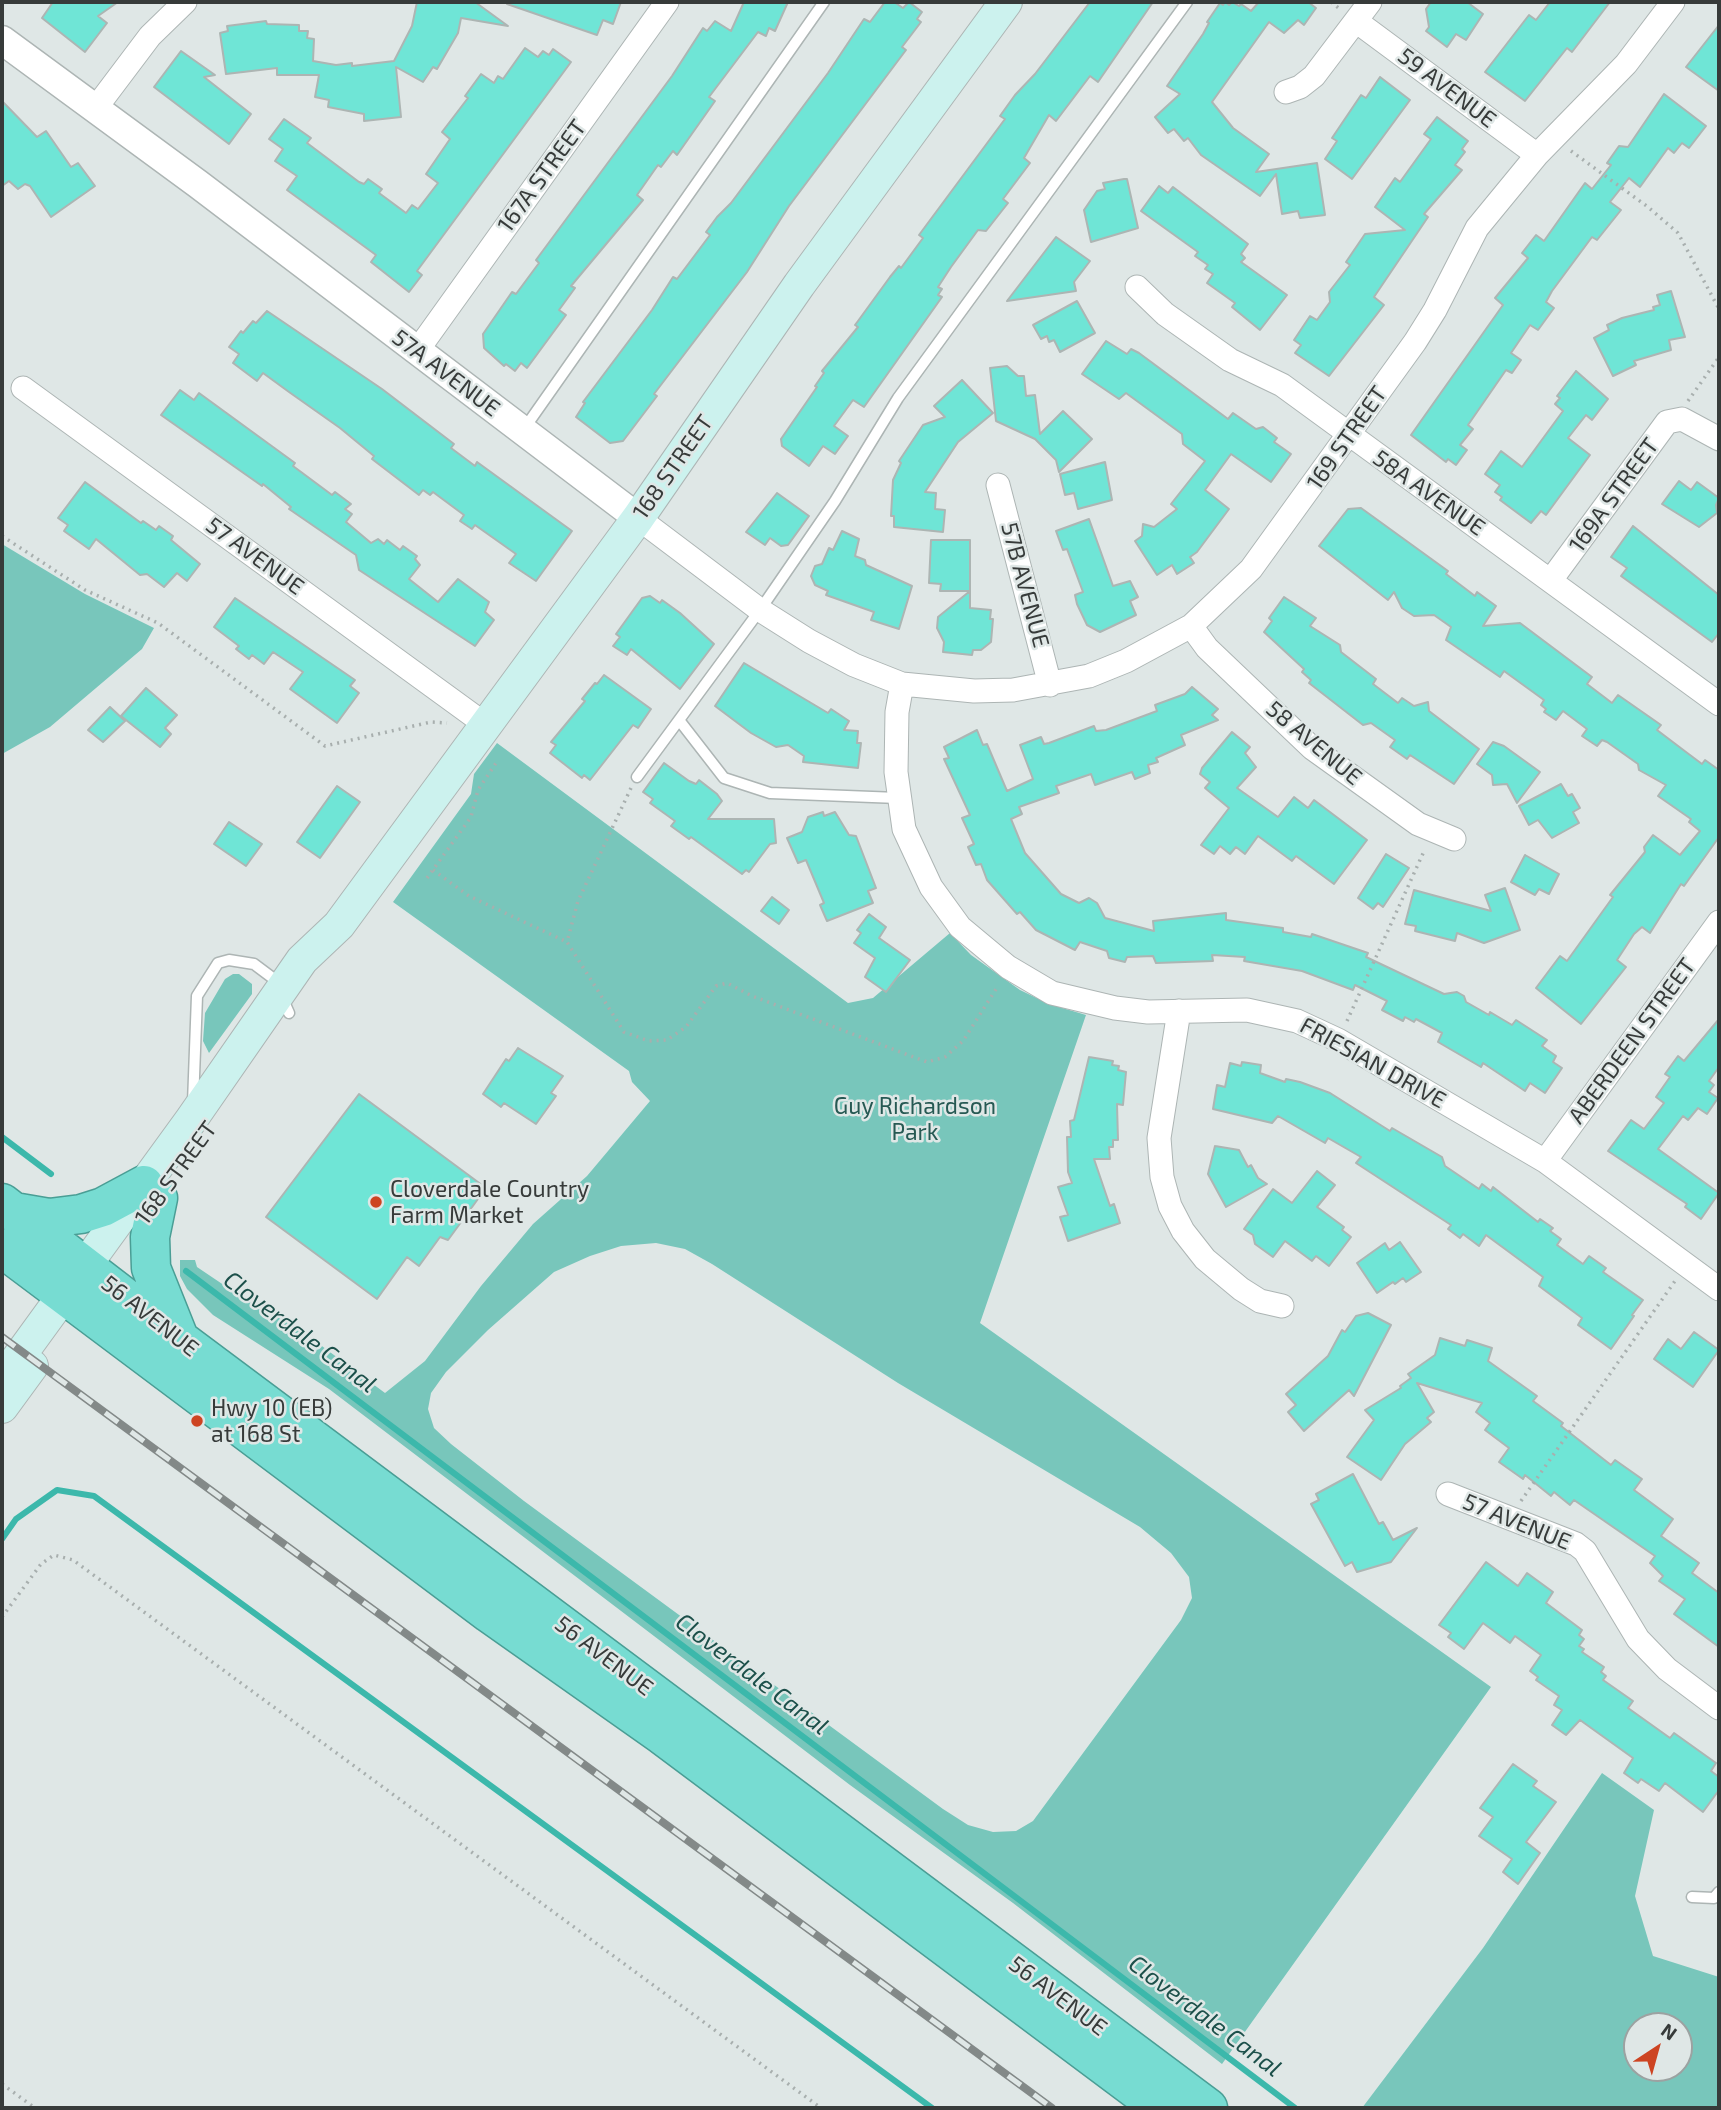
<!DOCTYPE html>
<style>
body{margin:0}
#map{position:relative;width:1721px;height:2110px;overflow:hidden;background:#dfe7e6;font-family:"Exo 2",sans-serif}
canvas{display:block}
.frame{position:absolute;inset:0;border:4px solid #373b3a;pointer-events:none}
.north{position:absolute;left:1623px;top:2012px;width:70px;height:70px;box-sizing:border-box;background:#dfe7e6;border:2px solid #9ca2a1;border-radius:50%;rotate:36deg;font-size:19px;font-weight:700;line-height:28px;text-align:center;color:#373b3a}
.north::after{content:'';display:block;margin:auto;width:24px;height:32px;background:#cd4422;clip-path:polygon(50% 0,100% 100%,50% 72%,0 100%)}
</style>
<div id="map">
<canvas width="1721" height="2110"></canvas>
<div class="frame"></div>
<div class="north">N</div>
</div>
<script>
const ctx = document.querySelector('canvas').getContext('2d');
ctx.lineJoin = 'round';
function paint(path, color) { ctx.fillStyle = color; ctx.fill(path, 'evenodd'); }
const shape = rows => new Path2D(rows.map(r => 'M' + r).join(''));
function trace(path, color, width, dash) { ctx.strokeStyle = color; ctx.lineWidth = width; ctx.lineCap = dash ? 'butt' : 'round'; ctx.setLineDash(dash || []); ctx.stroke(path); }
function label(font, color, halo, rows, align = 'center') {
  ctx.font = font + ' "Exo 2",sans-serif'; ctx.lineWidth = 5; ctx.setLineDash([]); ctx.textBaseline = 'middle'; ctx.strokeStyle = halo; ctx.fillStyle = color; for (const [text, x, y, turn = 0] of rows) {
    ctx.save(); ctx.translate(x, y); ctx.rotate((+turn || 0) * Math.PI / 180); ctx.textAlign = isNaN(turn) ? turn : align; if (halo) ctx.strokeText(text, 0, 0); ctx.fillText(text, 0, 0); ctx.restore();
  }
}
paint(shape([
 [2,544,85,594,154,628,142,649,50,727,2,754],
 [497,743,848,1003,873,998,950,933,971,955,1020,990,1049,1004,1086,1015,980,1323,1491,1687,1222,2064,1013,1903,850,1785,329,1389,213,1315,187,1289,180,1276,180,1260,195,1260,197,1267,246,1300,299,1329,385,1393,425,1361,481,1286,533,1224,587,1176,650,1101,632,1082,629,1071,393,902,471,794,474,774],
 [656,1243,685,1249,712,1264,898,1383,1140,1527,1171,1553,1189,1577,1192,1598,1181,1620,1033,1821,1016,1831,993,1832,968,1825,943,1809,524,1501,451,1444,434,1428,428,1409,431,1393,446,1372,488,1330,554,1272,590,1256,621,1246],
 [233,974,239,974,252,984,252,994,209,1053,203,1041,205,1013,225,979],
 [1602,1773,1654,1810,1635,1896,1653,1956,1719,1977,1719,2108,1362,2108,1483,1948],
 [1679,2026,1679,2068,1637,2068,1637,2026]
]), '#78c6bb');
trace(shape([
 [2,1137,51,1174],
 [186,1271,1295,2108],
 [2,1539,16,1519,57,1490,94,1496,932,2108]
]), '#3cb8ab', 6);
const building = shape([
 [53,2,118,2,98,16,107,23,85,52,42,18,53,2],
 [417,2,475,2,508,26,461,18,458,33,437,69,433,67,423,82,396,67,401,117,364,121,364,114,328,107,329,100,315,97,319,75,277,75,277,68,226,74,220,33,228,31,227,26,266,21,267,24,299,25,299,31,308,31,307,38,314,39,313,61,336,65,352,63,352,66,394,61,412,26,417,2],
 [508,2,621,2,613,24,603,20,597,35,507,4,508,2],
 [744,2,788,2,775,31,769,28,766,36,758,32,709,97,715,101,677,155,673,151,661,167,658,165,637,195,643,200,571,286,575,288,559,310,566,315,527,368,521,363,515,371,506,364,504,366,484,348,483,334,512,292,516,294,539,263,536,260,672,76,703,28,707,31,715,21,731,31,744,2],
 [885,2,894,2,903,8,909,2,922,12,917,19,921,22,902,47,906,50,789,206,747,272,654,394,657,396,623,441,610,443,576,417,585,403,583,402,652,310,673,277,677,279,710,235,706,232,717,217,731,203,828,73,864,19,870,22,885,2],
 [1090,2,1153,2,1098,82,1090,76,1056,121,1049,115,1024,158,1030,163,1003,199,1008,203,986,231,978,230,951,267,938,287,942,289,938,295,942,297,864,407,853,400,834,426,848,436,835,454,823,446,809,466,782,446,781,439,817,387,815,386,824,373,822,371,858,327,855,325,858,321,890,277,899,266,901,268,923,238,919,235,1005,119,1000,116,1015,95,1035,74,1090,2],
 [1225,2,1229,5,1232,2,1239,6,1241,4,1251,11,1259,2,1308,2,1316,8,1304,25,1298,20,1284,33,1269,22,1212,102,1233,128,1269,154,1256,172,1317,163,1325,215,1300,218,1298,211,1282,214,1276,174,1260,196,1201,155,1188,138,1184,141,1174,129,1168,133,1155,117,1180,94,1167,86,1203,34,1209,23,1207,22,1220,3,1223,5,1225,2],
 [1431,2,1467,2,1483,14,1466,40,1456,34,1447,47,1426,31,1429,27,1426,9,1431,2],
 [1550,2,1610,2,1572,52,1567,48,1525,101,1485,72,1529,15,1536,20,1550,2],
 [1719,25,1719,91,1686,67,1719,25],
 [525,48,538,57,543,51,549,55,553,49,571,62,417,271,422,275,409,292,371,262,376,255,287,190,297,176,275,161,283,149,269,139,284,119,311,138,307,143,359,182,364,184,368,179,382,189,379,193,406,213,412,205,418,209,438,183,426,174,450,139,442,132,468,98,465,96,481,74,494,83,498,76,503,79,525,48],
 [181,51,215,75,204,77,251,114,229,144,154,87,181,51],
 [1380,77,1410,100,1352,179,1325,159,1337,141,1332,138,1361,95,1366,98,1380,77],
 [1664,94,1706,126,1689,148,1682,143,1674,153,1668,148,1640,187,1629,178,1610,202,1621,210,1597,240,1592,237,1552,291,1546,302,1554,308,1538,330,1530,325,1511,353,1521,360,1512,373,1506,370,1468,425,1473,429,1460,445,1467,450,1456,465,1448,459,1446,462,1411,435,1503,305,1495,298,1528,258,1522,253,1536,235,1544,241,1585,183,1592,189,1611,165,1607,163,1619,146,1628,147,1664,94],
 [2,101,37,137,46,131,71,167,78,163,95,186,51,217,30,186,25,184,18,189,9,181,2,186,2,101],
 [1437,117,1468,141,1462,149,1465,152,1455,165,1462,170,1424,214,1428,217,1374,297,1384,305,1329,376,1295,353,1301,345,1294,340,1310,316,1317,320,1330,302,1329,292,1350,265,1346,262,1365,234,1405,230,1375,207,1395,178,1400,182,1431,139,1424,134,1437,117],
 [1124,179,1127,179,1138,228,1091,242,1084,210,1097,191,1105,189,1103,183,1124,179],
 [1159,186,1168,193,1173,187,1248,244,1241,254,1245,258,1241,262,1287,295,1260,330,1232,307,1235,303,1207,283,1213,274,1205,269,1208,265,1195,256,1198,252,1141,211,1159,186],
 [1056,237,1090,261,1074,282,1076,291,1007,301,1056,237],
 [1671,291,1685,337,1669,340,1671,350,1634,361,1636,365,1613,376,1594,338,1609,330,1607,325,1622,318,1654,310,1653,307,1660,305,1657,295,1671,291],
 [1077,301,1095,333,1060,352,1054,340,1049,342,1047,336,1041,339,1033,325,1077,301],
 [267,311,382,389,454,444,451,448,475,466,477,462,572,531,536,581,509,563,516,554,475,525,472,529,460,521,464,515,433,492,430,495,423,490,419,495,372,459,374,456,340,428,289,392,263,373,257,381,233,363,239,354,229,347,241,331,243,333,253,321,256,323,267,311],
 [1106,341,1127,354,1131,349,1139,353,1228,419,1233,413,1256,429,1263,427,1277,438,1274,442,1291,454,1271,482,1231,454,1205,490,1229,509,1197,552,1190,557,1194,563,1177,574,1172,565,1157,575,1135,541,1142,536,1143,524,1154,527,1177,509,1171,504,1205,461,1183,444,1182,434,1126,393,1119,399,1082,374,1106,341],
 [1007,366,1018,376,1024,376,1026,396,1035,395,1040,434,1063,411,1092,439,1059,472,1056,460,1035,439,996,421,990,368,1007,366],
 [1576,371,1608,399,1592,420,1586,415,1568,438,1590,455,1546,515,1541,511,1531,523,1500,500,1502,497,1495,492,1500,485,1485,474,1501,451,1522,467,1563,411,1555,404,1560,398,1557,396,1576,371],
 [962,380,993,413,958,442,925,492,936,493,935,509,945,510,943,532,894,527,894,516,891,516,893,480,901,463,899,461,923,425,945,417,934,406,962,380],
 [180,390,194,400,199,393,295,463,293,466,332,495,335,492,351,504,345,509,352,514,346,522,371,543,378,539,384,544,387,540,400,550,403,546,417,556,415,559,420,565,409,579,438,602,458,579,489,602,485,612,494,620,475,646,359,570,356,555,289,509,291,507,263,484,262,486,161,415,180,390],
 [1105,462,1112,500,1078,509,1074,493,1065,495,1060,474,1105,462],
 [1679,481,1691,490,1697,482,1719,498,1716,505,1717,513,1699,527,1662,504,1679,481],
 [85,482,141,523,143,521,156,530,159,526,173,536,171,540,200,564,187,581,177,573,164,587,147,574,140,575,96,539,89,549,64,531,68,525,58,518,85,482],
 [777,493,809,516,788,545,781,546,770,538,765,545,746,532,777,493],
 [1361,508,1448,571,1446,574,1475,596,1477,592,1496,606,1483,626,1520,623,1592,677,1587,684,1612,703,1618,695,1661,725,1657,730,1686,752,1702,764,1705,760,1719,770,1719,837,1684,886,1681,884,1650,933,1642,927,1634,934,1617,960,1626,967,1581,1024,1536,988,1560,956,1567,961,1613,897,1610,895,1645,852,1644,847,1653,835,1680,855,1700,831,1689,822,1691,819,1658,796,1666,785,1639,770,1638,764,1607,742,1602,740,1597,746,1582,736,1587,729,1563,711,1556,720,1544,712,1546,709,1541,705,1544,700,1504,671,1500,677,1446,640,1451,627,1434,615,1414,616,1402,608,1394,592,1388,600,1319,546,1348,509,1361,508],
 [1089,519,1113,586,1130,581,1138,597,1130,601,1136,615,1100,632,1087,625,1077,604,1075,595,1083,592,1067,549,1063,550,1056,531,1089,519],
 [1633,526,1719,595,1719,633,1712,642,1621,576,1627,568,1611,557,1633,526],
 [842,531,859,539,855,556,865,560,866,565,912,586,899,629,871,620,874,612,826,595,828,591,815,585,811,576,815,566,822,564,829,548,833,550,842,531],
 [931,540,970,540,970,608,991,610,990,619,993,619,991,642,981,650,973,650,972,655,943,652,944,642,937,628,938,617,970,591,940,591,941,584,929,583,931,540],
 [650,596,660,603,662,600,680,613,714,644,680,689,631,649,627,655,613,646,620,637,616,634,642,598,650,596],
 [1284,597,1316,618,1310,626,1340,645,1341,652,1376,679,1373,684,1398,703,1402,698,1414,706,1428,702,1429,711,1479,749,1454,784,1410,755,1407,759,1390,747,1395,740,1371,723,1363,725,1309,683,1311,680,1302,672,1304,669,1264,632,1272,621,1269,618,1284,597],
 [235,598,355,680,350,686,359,693,337,723,290,689,303,672,273,652,264,664,252,655,249,659,236,649,239,646,214,627,235,598],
 [744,663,828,713,831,709,849,721,844,730,858,731,857,743,861,743,858,768,803,762,804,756,788,745,776,747,751,733,715,706,744,663],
 [604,675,651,709,638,728,633,725,590,780,584,775,582,778,550,753,556,745,551,742,585,701,582,699,595,683,597,684,604,675],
 [1192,687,1218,709,1212,715,1218,720,1181,735,1185,745,1156,758,1158,762,1148,765,1150,773,1135,779,1132,772,1095,785,1091,774,1056,786,1059,793,1019,807,1022,814,1011,819,1025,853,1061,894,1079,903,1089,898,1097,903,1105,918,1154,931,1153,921,1226,913,1226,920,1283,928,1283,932,1311,937,1312,934,1368,953,1366,957,1444,994,1457,992,1464,996,1466,1002,1489,1015,1490,1012,1512,1025,1516,1020,1547,1040,1542,1046,1556,1056,1553,1062,1562,1068,1545,1093,1530,1083,1525,1091,1483,1063,1481,1067,1438,1042,1442,1033,1416,1019,1414,1022,1405,1017,1403,1021,1382,1010,1387,1001,1355,985,1353,990,1302,971,1244,961,1245,957,1212,955,1213,961,1156,963,1153,956,1127,957,1125,962,1109,958,1107,951,1080,942,1075,950,1036,930,1020,912,1017,914,987,880,981,864,976,865,968,847,974,844,962,818,970,815,944,759,949,758,944,747,977,730,983,745,987,744,1007,791,1033,779,1020,745,1041,737,1044,744,1049,743,1094,726,1096,731,1106,730,1157,711,1155,705,1185,694,1192,687],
 [146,688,177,715,165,728,171,734,160,747,121,716,146,688],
 [110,707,125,721,103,742,88,730,110,707],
 [1232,732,1250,747,1245,753,1256,767,1237,788,1278,817,1294,797,1308,808,1314,800,1367,840,1334,884,1296,856,1292,861,1258,836,1245,854,1236,847,1230,854,1220,846,1214,854,1201,845,1229,808,1205,788,1210,782,1200,774,1202,768,1232,732],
 [1493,742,1504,746,1540,772,1517,803,1507,784,1493,785,1492,775,1477,764,1493,742],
 [664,763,689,781,696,784,699,780,717,794,722,801,708,819,774,819,776,843,770,844,749,872,746,870,742,874,691,837,689,839,671,826,675,821,650,803,653,799,643,792,664,763],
 [1561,784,1568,796,1572,794,1580,808,1573,812,1579,823,1552,838,1538,820,1529,825,1519,806,1561,784],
 [337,786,360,802,320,858,297,842,337,786],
 [823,812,824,816,835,812,849,835,856,836,876,888,868,891,873,903,827,921,820,905,824,903,806,860,798,863,787,838,802,832,808,817,823,812],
 [229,822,262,844,246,866,214,844,229,822],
 [1386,854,1409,868,1383,907,1378,903,1373,909,1358,898,1386,854],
 [1525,855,1559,874,1549,894,1539,889,1535,895,1511,882,1525,855],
 [1505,888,1520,930,1484,943,1457,933,1455,941,1415,931,1416,926,1405,924,1414,890,1491,911,1485,895,1505,888],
 [772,897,789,910,779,924,761,911,772,897],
 [869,914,886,927,879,938,910,960,886,992,865,977,875,958,854,943,861,933,857,930,869,914],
 [1719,1019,1719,1067,1709,1081,1714,1085,1709,1092,1718,1098,1707,1114,1698,1108,1688,1120,1683,1116,1658,1149,1719,1193,1701,1219,1685,1207,1687,1204,1608,1151,1631,1120,1644,1129,1664,1103,1656,1097,1670,1077,1665,1074,1678,1056,1684,1061,1719,1019],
 [518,1048,563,1076,551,1093,556,1096,536,1124,504,1103,501,1107,483,1094,506,1059,509,1061,518,1048],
 [1089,1057,1113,1061,1112,1065,1119,1066,1118,1070,1126,1072,1123,1105,1117,1104,1118,1140,1113,1140,1113,1147,1109,1147,1110,1159,1094,1159,1110,1206,1114,1204,1120,1223,1068,1241,1060,1217,1068,1215,1058,1187,1072,1183,1068,1172,1067,1137,1071,1137,1070,1121,1074,1120,1089,1057],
 [1242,1062,1261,1065,1260,1073,1285,1082,1286,1079,1300,1082,1330,1093,1390,1131,1392,1128,1442,1157,1445,1166,1479,1189,1482,1184,1491,1191,1493,1187,1538,1222,1540,1219,1553,1228,1550,1231,1561,1239,1557,1245,1583,1264,1589,1256,1606,1268,1603,1272,1643,1300,1632,1315,1634,1316,1611,1349,1578,1325,1582,1318,1539,1286,1543,1277,1486,1235,1479,1246,1463,1234,1460,1238,1448,1229,1451,1225,1356,1163,1361,1157,1328,1138,1325,1143,1278,1116,1272,1123,1213,1109,1217,1085,1225,1087,1230,1063,1241,1066,1242,1062],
 [359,1094,486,1188,448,1240,440,1237,419,1266,407,1257,377,1299,266,1217,359,1094],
 [1215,1146,1239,1150,1248,1167,1251,1165,1258,1178,1267,1184,1226,1207,1208,1174,1215,1146],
 [1317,1171,1335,1185,1317,1207,1344,1227,1342,1230,1351,1237,1329,1266,1316,1256,1312,1261,1285,1241,1273,1257,1255,1244,1253,1235,1244,1229,1273,1189,1292,1203,1317,1171],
 [1400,1242,1421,1272,1406,1282,1403,1278,1395,1284,1393,1282,1377,1293,1357,1263,1385,1243,1389,1250,1400,1242],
 [1368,1313,1391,1325,1354,1396,1349,1390,1304,1431,1288,1412,1296,1405,1286,1394,1328,1356,1342,1330,1345,1332,1356,1316,1368,1313],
 [1694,1332,1719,1350,1693,1387,1654,1359,1668,1339,1681,1349,1694,1332],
 [1440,1338,1465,1346,1467,1340,1492,1348,1488,1361,1537,1396,1533,1401,1563,1423,1561,1426,1611,1465,1615,1460,1642,1479,1634,1490,1673,1519,1661,1536,1699,1563,1692,1573,1719,1593,1719,1647,1674,1614,1685,1599,1659,1581,1663,1576,1650,1563,1655,1556,1574,1500,1570,1505,1554,1492,1551,1496,1525,1475,1523,1479,1499,1462,1509,1448,1485,1430,1490,1423,1476,1412,1482,1403,1417,1383,1434,1412,1427,1418,1431,1422,1405,1444,1381,1480,1347,1457,1374,1420,1365,1410,1401,1388,1400,1386,1411,1378,1408,1374,1435,1355,1440,1338],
 [1353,1474,1379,1524,1383,1522,1393,1540,1417,1528,1391,1562,1357,1572,1352,1562,1345,1566,1311,1504,1319,1500,1316,1494,1353,1474],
 [1486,1562,1518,1586,1527,1573,1553,1592,1546,1603,1582,1630,1579,1635,1584,1639,1579,1646,1584,1649,1582,1652,1604,1667,1601,1672,1606,1676,1603,1680,1633,1701,1628,1708,1670,1738,1674,1733,1716,1763,1711,1771,1719,1777,1719,1790,1703,1812,1665,1783,1659,1791,1641,1779,1638,1783,1624,1773,1633,1758,1580,1720,1566,1735,1552,1725,1562,1710,1554,1705,1559,1696,1536,1680,1538,1677,1530,1671,1541,1655,1515,1636,1510,1643,1483,1623,1464,1649,1448,1637,1451,1633,1439,1625,1486,1562],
 [1513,1764,1537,1781,1533,1786,1556,1802,1526,1842,1540,1853,1518,1884,1503,1872,1512,1859,1479,1836,1493,1817,1480,1808,1513,1764]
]);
paint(building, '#6fe5d6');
trace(building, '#adb5b3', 2);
const service = shape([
 [524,429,824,2],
 [679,720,724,778,770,793,898,798],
 [637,777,760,610,835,501,898,398,1187,2],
 [193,1103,197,996,218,963,229,960,254,964,274,979,289,1013],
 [1692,1897,1714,1898,1719,1892]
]);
const minor = shape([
 [1356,21,1537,155],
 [1286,92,1300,87,1314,76,1370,2],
 [95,109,150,36,185,2],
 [1137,287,1165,314,1230,360,1282,385,1719,704],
 [417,351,667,2],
 [23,388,486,725],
 [998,485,1050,685],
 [638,518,760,610,809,641,854,665,902,684,974,691,1013,690,1089,676,1126,661,1191,626,1251,569,1415,342,1435,310,1477,228,1537,155,1626,64,1673,2],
 [1551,580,1667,422,1682,419,1719,439],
 [1191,626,1207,648,1312,748,1418,824,1454,839],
 [902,684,897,712,896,772,904,829,931,887,960,927,1008,967,1052,993,1115,1008,1148,1012,1247,1010,1297,1021,1338,1040,1545,1161,1719,1289],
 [1179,1011,1159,1138,1162,1177,1170,1206,1183,1231,1205,1259,1241,1289,1260,1301,1282,1306],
 [1545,1161,1719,922],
 [1448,1494,1576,1544,1585,1551,1638,1639,1667,1669,1719,1708]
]);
const tertiary = shape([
 [2,40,198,184,638,518]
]);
const secondary = shape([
 [2,1380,191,1120,302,960,339,925,638,518,799,285,1006,2],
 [2,1407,32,1366]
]);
const trunk = shape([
 [158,1198,150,1237,151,1268,179,1338],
 [2,1203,179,1339,1208,2108],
 [14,1212,49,1218,81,1214,103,1207,144,1185],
 [2,1248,489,1613,662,1735,1161,2108]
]);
trace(service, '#adb5b4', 13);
trace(minor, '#adb5b4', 25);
trace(tertiary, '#adb5b4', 31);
trace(secondary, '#adb5b4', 34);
trace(trunk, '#4a9e95', 41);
trace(shape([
 [1331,2,1340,9],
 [1571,151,1648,207,1678,233,1719,309],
 [1688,401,1719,357],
 [2,536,85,590,158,623,325,746,431,722,447,723],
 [631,788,578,901,567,942,624,1032,649,1041,667,1040,686,1027,716,986,727,983,752,996,927,1062,945,1057,963,1041,998,986],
 [433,870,469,896,567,942],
 [427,878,471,817,478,790,496,763],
 [1347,1021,1425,849],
 [1521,1501,1675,1281],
 [2,1617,41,1564,54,1555,73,1560,821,2108],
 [2,2084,35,2108]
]), '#a8afae', 3.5, [2, 5]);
trace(service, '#fff', 10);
trace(minor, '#fff', 23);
trace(tertiary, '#fff', 28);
trace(secondary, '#ccf2ee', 32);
trace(trunk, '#77dcd2', 38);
const rail = shape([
 [2,1337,1052,2108]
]);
trace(rail, '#838988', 8);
trace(rail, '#dfe7e6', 5, [16]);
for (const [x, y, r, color] of [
 [376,1202,7,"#cd4422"],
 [197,1421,7,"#cd4422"]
]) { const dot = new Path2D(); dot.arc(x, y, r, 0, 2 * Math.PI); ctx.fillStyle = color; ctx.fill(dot); trace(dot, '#dfe7e6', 2.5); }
label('23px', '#373b3a', '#dfe7e6', [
 ["59 AVENUE",1447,88,37],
 ["167A STREET",542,176,-54],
 ["57A AVENUE",446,373,37],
 ["169 STREET",1347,438,-55],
 ["168 STREET",673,467,-55],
 ["58A AVENUE",1429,493,35],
 ["169A STREET",1614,495,-54],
 ["57 AVENUE",255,556,36],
 ["57B AVENUE",1025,585,75],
 ["58 AVENUE",1314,743,40],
 ["ABERDEEN STREET",1632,1041,-54],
 ["FRIESIAN DRIVE",1373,1063,29],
 ["168 STREET",176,1173,-54],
 ["56 AVENUE",150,1316,38],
 ["57 AVENUE",1517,1522,22],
 ["56 AVENUE",604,1656,37],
 ["56 AVENUE",1058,1996,37]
]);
label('23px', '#265953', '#dfe7e6', [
 ["Guy Richardson",915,1106],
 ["Park",915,1132]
]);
label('23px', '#373b3a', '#dfe7e6', [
 ["Cloverdale Country",390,1189],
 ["Farm Market",390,1215],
 ["Hwy 10 (EB)",211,1408],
 ["at 168 St",211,1434]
], 'left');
label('italic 24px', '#1c504a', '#dfe7e6', [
 ["Cloverdale Canal",300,1332,37],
 ["Cloverdale Canal",752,1674,37],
 ["Cloverdale Canal",1205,2016,37]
]);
</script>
